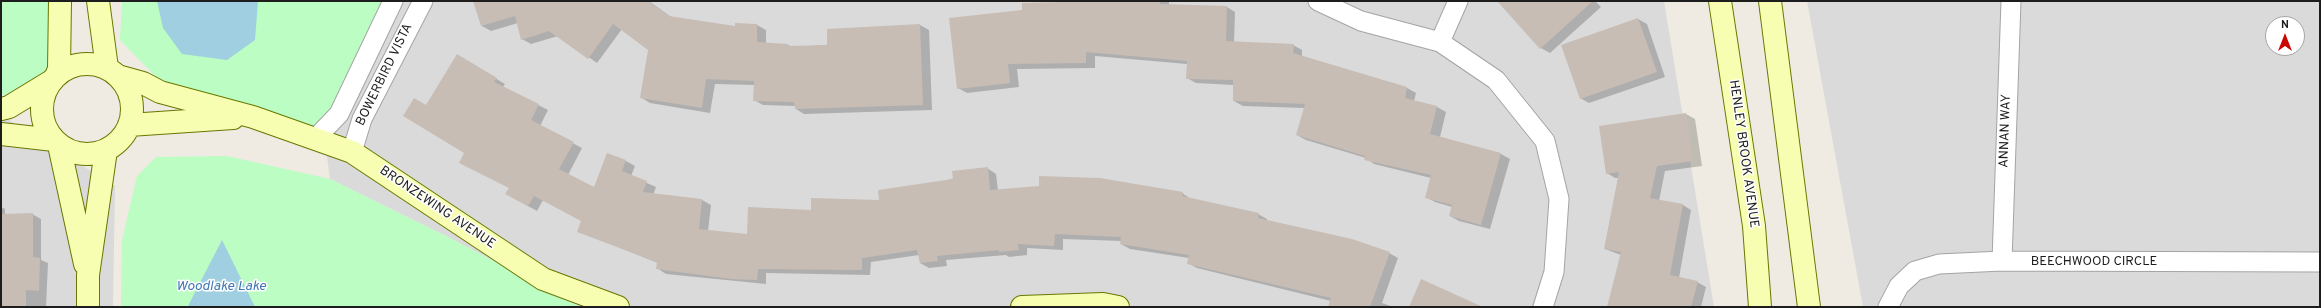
<!DOCTYPE html>
<style>
body{margin:0}
#map{position:relative;width:2321px;height:308px;overflow:hidden;background:#efebe2;font-family:Overpass,sans-serif}
canvas{display:block}
.frame{position:absolute;inset:0;border:2px solid #1d1d1d;pointer-events:none}
.north{position:absolute;left:2265px;top:16px;width:40px;height:40px;box-sizing:border-box;background:#fff;border:1px solid #a5a5a5;border-radius:50%;rotate:0deg;font-size:11px;font-weight:700;line-height:16px;text-align:center;color:#1d1d1d}
.north::after{content:'';display:block;margin:auto;width:14px;height:18px;background:#ca0700;clip-path:polygon(50% 0,100% 100%,50% 72%,0 100%)}
</style>
<div id="map">
<canvas width="2321" height="308"></canvas>
<div class="frame"></div>
<div class="north">N</div>
</div>
<script>
const ctx = document.querySelector('canvas').getContext('2d');
ctx.lineJoin = 'round';
function paint(path, color) { ctx.fillStyle = color; ctx.fill(path, 'evenodd'); }
const shape = rows => new Path2D(rows.map(r => 'M' + r).join(''));
function trace(path, color, width, dash) { ctx.strokeStyle = color; ctx.lineWidth = width; ctx.lineCap = dash ? 'butt' : 'round'; ctx.setLineDash(dash || []); ctx.stroke(path); }
function label(font, color, halo, rows, align = 'center') {
  ctx.font = font + ' Overpass,sans-serif'; ctx.lineWidth = 3; ctx.setLineDash([]); ctx.textBaseline = 'middle'; ctx.strokeStyle = halo; ctx.fillStyle = color; for (const [text, x, y, turn = 0] of rows) {
    ctx.save(); ctx.translate(x, y); ctx.rotate((+turn || 0) * Math.PI / 180); ctx.textAlign = isNaN(turn) ? turn : align; if (halo) ctx.strokeText(text, 0, 0); ctx.fillText(text, 0, 0); ctx.restore();
  }
}
paint(shape([
 [388,1,1664,1,1714,307,581,307,450,238,330,179,323,127],
 [1807,1,2320,1,2320,307,1863,307],
 [2273,24,2297,24,2297,48,2273,48],
 [1,115,115,186,113,307,1,307]
]), '#dbdada');
paint(shape([
 [1,1,64,1,63,56,28,93,1,95],
 [122,1,388,1,323,127,300,132,159,80,120,40],
 [227,156,330,179,450,238,581,307,121,307,122,240,137,176,156,157]
]), '#bbfdc2');
paint(shape([
 [157,1,258,1,255,40,227,60,182,54,163,28],
 [222,240,255,307,188,307,189,304]
]), '#9fcfe0');
paint(shape([
 [475,1,649,1,671,17,736,27,736,24,757,25,766,30,766,44,788,45,792,47,828,45,828,30,920,25,929,30,932,110,804,114,796,109,795,106,763,105,754,100,755,85,715,84,710,113,650,103,642,98,649,49,622,29,597,63,558,36,531,44,522,39,518,23,491,31,482,26],
 [1099,1,1169,1,1169,5,1227,7,1235,12,1234,43,1293,45,1302,50,1302,57,1407,88,1416,93,1414,101,1437,107,1446,112,1440,137,1501,154,1510,159,1490,229,1459,221,1450,216,1452,207,1435,202,1426,197,1431,178,1374,164,1366,158,1306,140,1297,135,1305,108,1243,106,1234,101,1234,85,1196,83,1187,78,1187,64,1095,56,1095,68,1017,69,1019,87,967,93,958,88],
 [1508,1,1595,1,1601,7,1550,53,1541,48],
 [1638,19,1647,24,1665,77,1589,103,1580,98],
 [457,56,505,84,503,87,548,110,540,126,582,148,568,175,594,189,607,154,626,161,635,166,631,176,656,187,653,195,702,200,711,205,708,231,748,236,812,211,880,201,987,168,996,174,998,191,1182,193,1191,199,1258,214,1267,219,1267,221,1389,253,1398,258,1382,303,1393,307,1329,307,1331,301,1197,268,1188,263,1189,258,1130,249,1121,244,1122,241,1063,239,1063,250,1027,248,1027,255,1009,257,1006,255,946,260,947,266,929,268,920,263,919,255,871,262,870,275,766,273,766,284,666,274,657,268,658,263,578,231,582,221,543,200,537,211,515,199,510,188,466,152,426,107],
 [1686,114,1695,119,1702,166,1665,171,1659,201,1683,205,1691,210,1679,278,1697,282,1706,287,1701,307,1608,307,1621,255,1605,249,1619,178,1615,178,1607,173],
 [1,207,5,209,5,215,32,214,41,219,41,260,48,263,46,307,1,307]
]), '#0003');
paint(shape([
 [473,1,648,1,669,16,735,26,735,23,757,24,757,42,788,44,788,46,827,45,827,29,920,24,923,105,795,109,794,102,753,101,754,81,706,79,702,108,640,98,648,50,613,24,588,59,549,31,521,40,515,16,481,26],
 [1098,1,1160,1,1160,4,1227,6,1226,41,1294,44,1293,53,1407,87,1405,98,1437,106,1430,134,1501,153,1481,225,1449,216,1452,205,1425,198,1431,175,1364,160,1365,156,1296,135,1305,104,1233,101,1233,80,1186,79,1187,61,1086,52,1086,63,1008,64,1010,83,957,89,949,18,1022,10,1022,3],
 [1497,1,1593,1,1540,49],
 [1638,18,1657,72,1580,99,1561,45],
 [457,54,497,78,494,82,539,104,531,120,574,142,559,169,594,187,607,153,626,160,622,171,647,181,643,192,702,199,699,229,747,234,748,207,811,210,811,198,879,200,878,190,953,179,952,171,988,167,990,190,1039,186,1039,176,1100,178,1183,192,1182,196,1259,213,1258,218,1352,239,1390,252,1370,307,1328,307,1331,298,1187,264,1189,255,1120,244,1121,237,1055,234,1054,246,1018,244,1019,250,999,252,999,250,937,256,938,261,920,263,917,250,862,258,862,270,758,269,757,280,731,279,656,269,657,262,577,232,581,221,534,196,528,206,505,194,509,188,459,163,464,153,403,116,414,98,426,105],
 [1686,113,1693,161,1657,166,1650,198,1683,204,1670,275,1698,281,1691,307,1607,307,1621,252,1604,249,1619,172,1606,174,1599,126],
 [33,213,33,257,40,258,39,291,26,290,26,307,1,307,1,214],
 [1421,279,1483,307,1409,307]
]), '#c7bdb5');
const street = shape([
 [1318,1,1361,21,1440,42,1496,80,1545,141,1559,199,1554,272,1543,307],
 [1440,42,1458,1],
 [315,139,339,114,393,1],
 [352,152,362,119,423,1],
 [2002,261,2011,1],
 [1888,307,1899,286,1915,271,1939,264,2002,261,2320,262]
]);
const secondary = shape([
 [98,1,107,68],
 [1720,1,1754,226,1760,307],
 [1770,1,1809,307],
 '42 109a45 45 0 1 1 90 0a45 45 0 1 1-90 0Z',
 [56,76,59,69,60,1],
 [118,76,143,83,160,92,253,117,352,152,543,279,618,307],
 [1,109,9,107,50,82],
 [129,125,233,118],
 [1,134,54,140],
 [59,145,85,264],
 [88,307,88,275,106,150],
 [1022,307,1103,304,1118,307]
]);
trace(street, '#a4a4a4', 21);
trace(secondary, '#677800', 24);
trace(street, '#fff', 19);
trace(secondary, '#f7feb1', 22);
label('13px', '#1d1d1d', '#fff', [
 ["BOWERBIRD VISTA",385,75,-64],
 ["ANNAN WAY",2006,131,-88],
 ["HENLEY BROOK AVENUE",1743,154,82],
 ["BRONZEWING AVENUE",437,208,34],
 ["BEECHWOOD CIRCLE",2094,262]
]);
label('italic 14px', '#4277b4', '#fff', [
 ["Woodlake Lake",221,287]
]);
</script>
